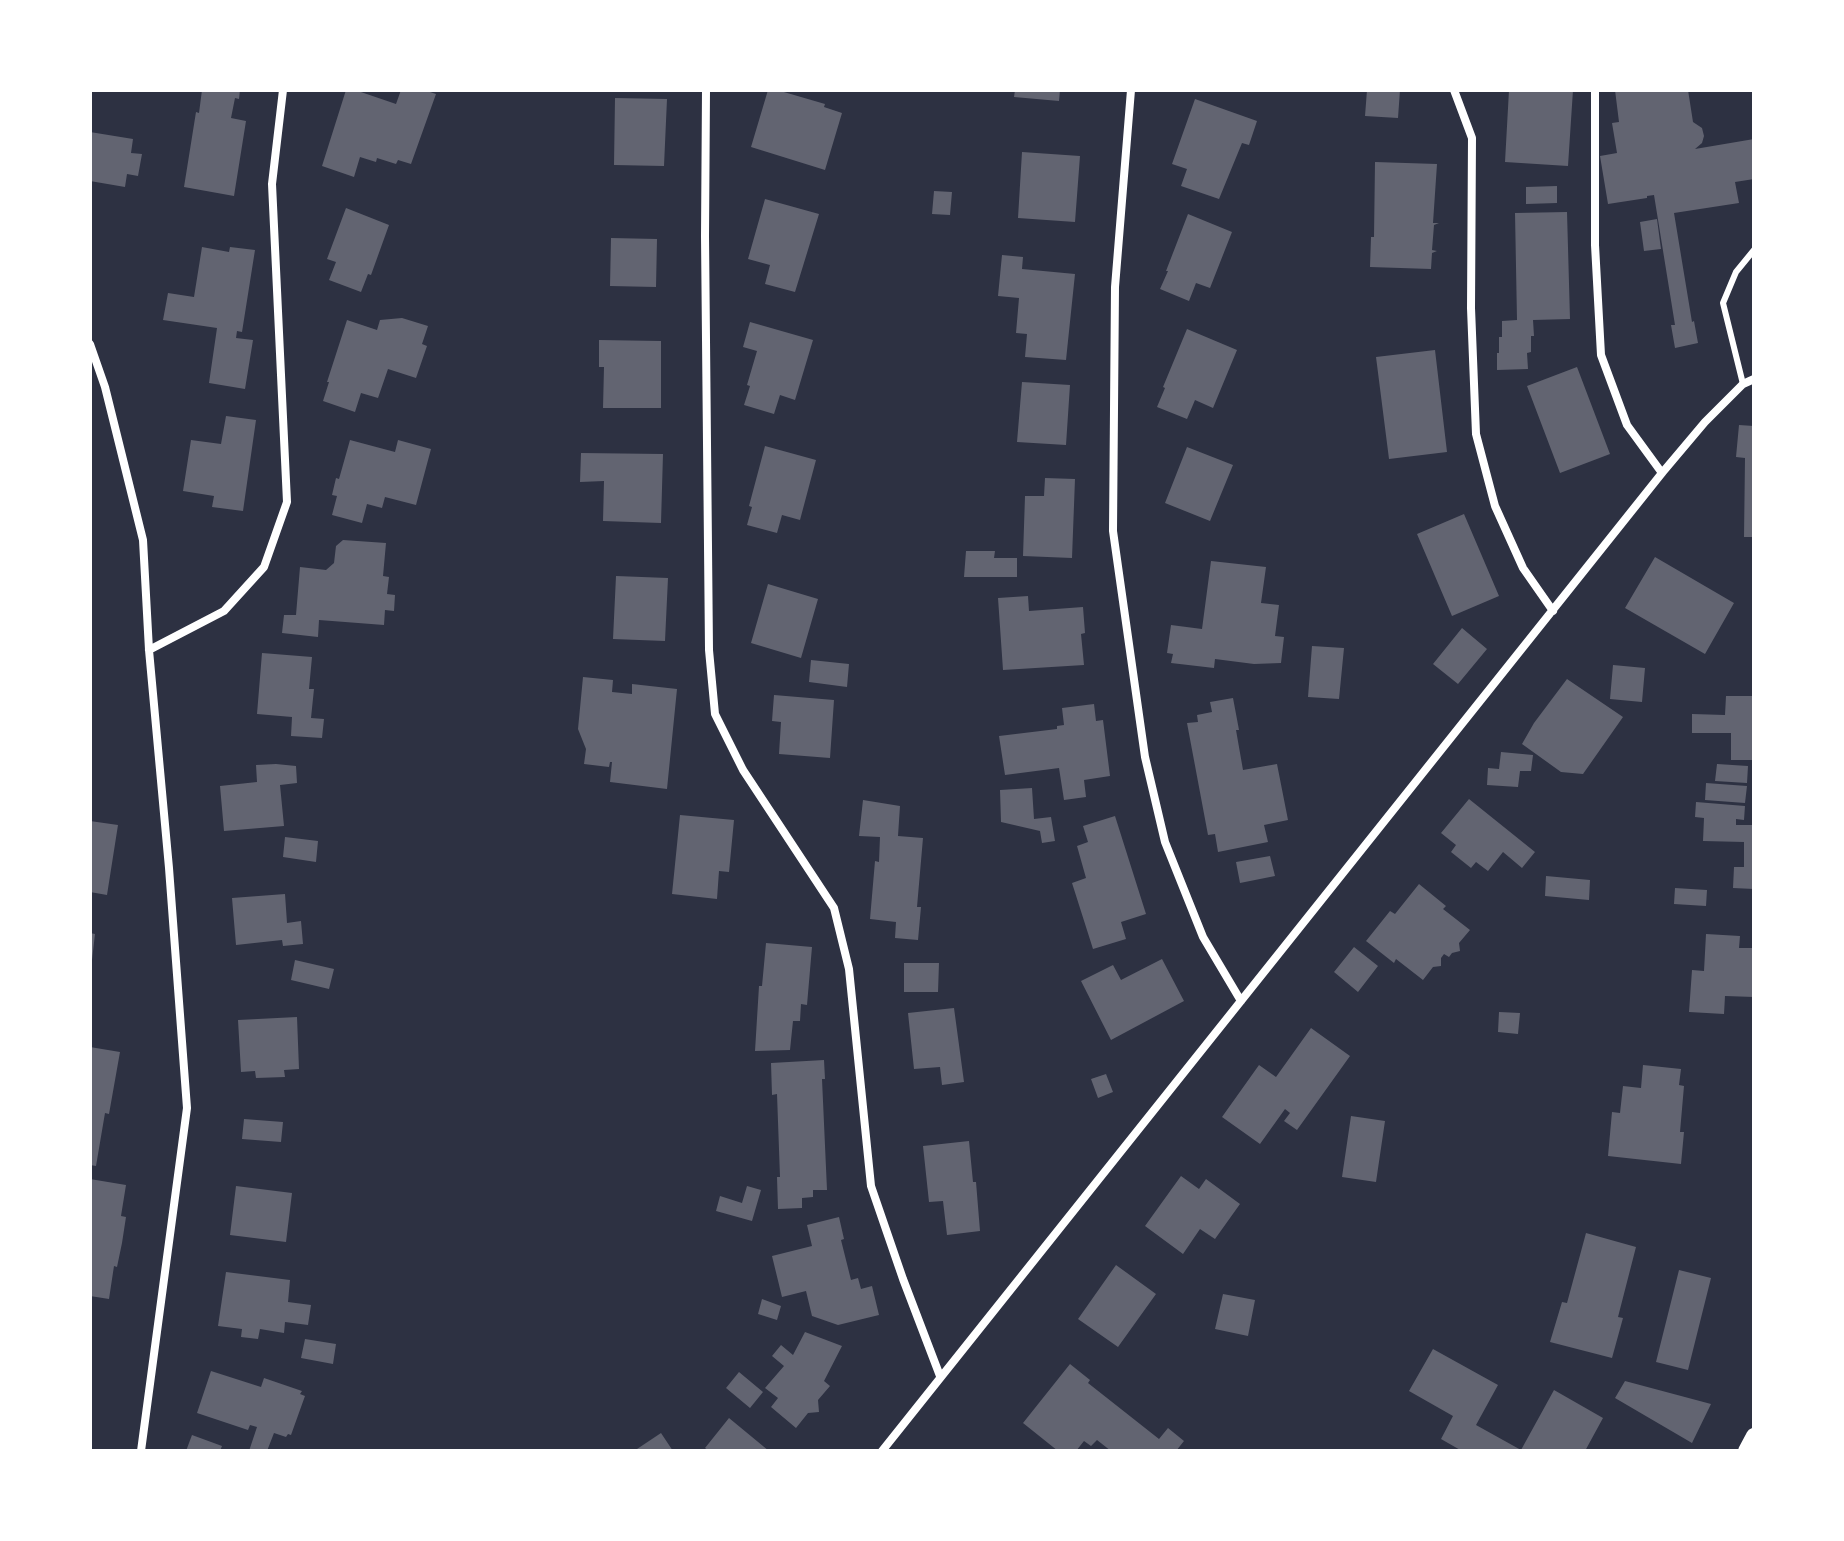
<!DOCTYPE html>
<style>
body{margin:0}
#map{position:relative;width:1844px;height:1541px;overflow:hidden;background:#2d3142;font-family:Ubuntu,sans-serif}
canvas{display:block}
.frame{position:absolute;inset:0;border:92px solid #fff;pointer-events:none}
</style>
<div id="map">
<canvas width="1844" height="1541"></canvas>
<div class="frame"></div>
</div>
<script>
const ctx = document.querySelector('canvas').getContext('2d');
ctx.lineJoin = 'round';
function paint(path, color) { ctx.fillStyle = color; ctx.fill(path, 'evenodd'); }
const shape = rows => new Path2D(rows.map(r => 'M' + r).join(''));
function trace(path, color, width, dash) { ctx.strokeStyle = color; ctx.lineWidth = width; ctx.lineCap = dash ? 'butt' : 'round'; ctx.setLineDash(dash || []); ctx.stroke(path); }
paint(shape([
 [202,90,240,90,239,99,235,98,231,118,246,121,234,196,184,187,196,112,199,113],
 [346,90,355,90,396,104,401,90,424,90,436,94,411,164,398,160,396,164,377,158,376,162,360,157,354,177,322,166],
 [768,90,777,90,825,104,824,107,842,113,825,170,751,147],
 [1015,90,1060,90,1059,101,1014,97],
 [1367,90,1400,90,1398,118,1365,116],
 [1509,90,1573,90,1568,166,1505,162],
 [1615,90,1688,90,1693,122,1702,128,1704,136,1702,143,1695,149,1754,139,1754,179,1735,182,1739,203,1674,213,1692,322,1694,321,1698,343,1675,348,1671,325,1675,325,1654,195,1647,196,1647,198,1608,204,1600,156,1617,153,1612,123,1619,122],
 [615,98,667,99,664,166,614,165],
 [1195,99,1257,121,1249,145,1242,143,1219,199,1181,186,1187,169,1172,164],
 [90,132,133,139,131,153,142,154,138,176,127,174,125,187,90,181],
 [1022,152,1080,156,1075,222,1018,218],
 [1375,162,1437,164,1433,223,1439,223,1434,225,1432,250,1437,251,1432,253,1431,269,1370,267,1371,237,1374,237],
 [1557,186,1557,203,1526,204,1526,187],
 [934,191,952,192,950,215,932,214],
 [765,199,819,214,795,292,765,284,770,265,748,259],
 [346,208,389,225,371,275,368,274,361,292,329,280,336,262,327,259],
 [1567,212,1570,319,1533,320,1534,336,1531,336,1531,352,1527,353,1528,369,1497,370,1497,353,1499,353,1499,337,1502,337,1502,321,1517,320,1515,213],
 [1188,214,1232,232,1210,288,1196,283,1189,301,1160,289,1168,271,1166,271],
 [1657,219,1661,249,1644,251,1640,222],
 [611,238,657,239,656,287,610,286],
 [202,247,229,252,230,247,255,250,242,332,237,331,236,338,253,340,245,389,209,383,217,328,163,320,168,293,194,297],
 [1002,255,1023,257,1022,269,1075,274,1066,360,1025,357,1027,334,1016,333,1019,298,998,296],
 [402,318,428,326,422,344,427,346,416,378,388,369,378,398,361,393,355,412,323,401,329,382,327,382,347,320,377,330,380,320],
 [750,322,813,340,795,400,780,395,774,414,744,405,750,386,747,385,757,351,743,347],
 [1187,329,1237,350,1213,408,1195,400,1187,419,1157,407,1165,388,1163,387],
 [599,340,661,341,661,408,603,408,604,367,599,367],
 [1435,350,1447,452,1389,459,1376,357],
 [1577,367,1610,454,1560,473,1527,386],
 [1022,382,1070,385,1066,445,1017,442],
 [226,416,256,420,243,511,212,507,214,496,183,491,191,440,221,444],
 [1739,425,1754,426,1754,537,1744,537,1745,458,1736,457],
 [350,440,395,452,398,440,431,449,416,505,385,497,382,508,367,504,362,523,332,515,337,496,332,495,336,478,339,479],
 [765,446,816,460,800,520,782,515,777,533,747,525,752,507,749,506],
 [1187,447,1233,465,1210,521,1165,503],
 [581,453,663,454,661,523,603,521,604,481,580,482],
 [1045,478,1075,479,1072,558,1023,556,1025,496,1044,496],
 [1464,514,1499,596,1452,616,1417,534],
 [343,540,386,543,383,576,389,577,387,594,395,595,394,611,385,610,384,625,319,620,318,637,282,633,284,615,296,615,300,567,326,570,334,563,336,546],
 [966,551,995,551,994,558,1017,558,1017,577,964,577],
 [1655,557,1734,603,1705,654,1625,608],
 [1211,561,1266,567,1261,603,1279,605,1275,636,1284,637,1281,663,1254,664,1215,659,1214,668,1171,663,1173,654,1167,653,1171,625,1202,629],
 [616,576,668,578,665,641,613,639],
 [768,584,818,599,801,658,751,643],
 [1028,596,1029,611,1083,607,1085,633,1081,634,1084,665,1003,670,998,598],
 [1462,628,1487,649,1458,684,1433,664],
 [1312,646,1344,648,1339,699,1308,697],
 [262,653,312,657,309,689,314,689,311,718,324,719,322,738,291,736,292,717,257,714],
 [811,660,849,664,847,687,809,682],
 [1613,665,1645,668,1642,702,1610,699],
 [583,677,613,680,612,692,632,694,632,684,677,689,667,789,610,782,612,762,610,762,609,767,584,764,586,749,578,729],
 [1567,679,1623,717,1583,774,1561,772,1522,744,1534,723],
 [774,695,834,700,830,758,779,754,781,722,772,721],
 [1726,696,1754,696,1754,760,1731,760,1731,733,1692,733,1692,714,1725,715],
 [1233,698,1239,730,1236,730,1243,770,1277,764,1288,820,1264,825,1268,842,1218,852,1215,834,1208,835,1187,723,1198,722,1197,715,1212,712,1210,702],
 [1094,704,1096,721,1103,720,1110,776,1084,780,1086,797,1064,800,1059,768,1005,775,999,736,1057,729,1057,726,1064,725,1062,708],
 [1501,752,1533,755,1531,771,1520,771,1518,787,1487,785,1488,768,1499,769],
 [276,764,296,766,297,783,280,785,284,826,224,831,220,786,257,782,256,765],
 [1717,764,1748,766,1747,783,1715,781],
 [1706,783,1747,786,1745,803,1705,800],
 [1032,788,1034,819,1051,817,1055,841,1042,843,1040,831,1001,822,1000,790],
 [1469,799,1535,852,1522,868,1503,852,1488,871,1476,862,1471,868,1451,852,1456,845,1441,833],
 [863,800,900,806,898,836,923,838,917,907,921,907,918,940,895,938,896,922,870,919,875,861,879,862,880,837,859,836],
 [1696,802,1745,806,1744,820,1736,819,1736,825,1754,825,1754,889,1733,888,1734,867,1744,867,1744,842,1703,841,1704,818,1695,817],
 [680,815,734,820,729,872,719,871,717,899,672,894],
 [1115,816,1146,914,1121,922,1126,939,1093,949,1072,883,1086,878,1077,846,1088,842,1083,826],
 [90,821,118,825,107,895,90,892],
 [285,837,318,841,316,862,283,857],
 [1270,856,1275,876,1240,883,1236,862],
 [1546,876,1590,880,1589,900,1545,896],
 [1419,884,1446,906,1443,909,1470,930,1459,943,1460,951,1452,953,1449,957,1444,954,1441,958,1441,966,1433,967,1423,980,1396,959,1394,963,1366,941,1390,911,1395,914],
 [1675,888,1707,890,1706,906,1674,904],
 [285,894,287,923,301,921,303,944,283,946,282,940,236,945,232,898],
 [90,933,95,934,92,960,90,960],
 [1706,934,1740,936,1739,948,1754,948,1754,997,1725,996,1724,1014,1689,1012,1692,970,1704,971],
 [766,943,812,947,807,1005,801,1004,800,1021,793,1021,790,1050,755,1051,759,986,762,986],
 [1354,947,1378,966,1358,992,1334,972],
 [1162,959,1184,1001,1111,1040,1081,981,1113,965,1121,980],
 [295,960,334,969,329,989,291,980],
 [904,963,939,963,938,992,904,992],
 [954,1008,964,1082,942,1085,940,1067,914,1069,908,1013],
 [1499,1012,1520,1013,1518,1034,1498,1032],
 [297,1017,299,1069,284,1070,285,1077,256,1078,255,1071,241,1072,238,1020],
 [1311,1028,1350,1056,1297,1130,1284,1121,1290,1113,1285,1109,1260,1144,1222,1117,1259,1065,1276,1077],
 [90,1047,120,1052,109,1114,105,1113,96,1166,90,1165],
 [824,1060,825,1079,822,1079,827,1190,813,1190,813,1197,802,1198,802,1208,778,1209,777,1177,780,1177,777,1094,772,1095,771,1063],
 [1643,1065,1681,1069,1679,1085,1684,1086,1680,1132,1684,1132,1681,1164,1608,1156,1612,1112,1620,1113,1623,1086,1641,1088],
 [1106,1074,1113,1092,1098,1098,1091,1079],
 [1351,1116,1385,1121,1376,1182,1342,1177],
 [244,1119,283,1122,281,1142,242,1139],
 [969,1141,973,1182,976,1182,980,1231,947,1235,943,1201,929,1202,923,1146],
 [1181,1176,1199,1189,1206,1179,1240,1204,1215,1239,1200,1229,1183,1254,1145,1226],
 [90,1179,126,1185,121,1216,126,1217,122,1243,117,1267,114,1266,109,1299,90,1296],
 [236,1186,292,1193,286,1242,230,1235],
 [747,1186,761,1190,752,1221,716,1211,720,1196,742,1203],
 [839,1217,844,1239,841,1240,851,1280,858,1278,861,1289,872,1286,879,1315,838,1325,812,1316,806,1291,782,1297,772,1256,812,1246,807,1225],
 [1586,1233,1636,1247,1618,1317,1623,1318,1612,1358,1550,1342,1562,1302,1567,1303],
 [1116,1265,1156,1294,1118,1347,1078,1319],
 [1679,1270,1711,1278,1688,1370,1656,1362],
 [226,1272,290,1280,288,1302,311,1305,308,1325,285,1322,284,1333,260,1329,258,1339,241,1337,242,1329,218,1326],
 [1223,1294,1255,1300,1248,1336,1215,1329],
 [762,1299,781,1306,777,1320,758,1314],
 [805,1332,842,1346,824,1381,830,1386,818,1400,819,1412,808,1413,796,1428,771,1407,778,1398,765,1388,784,1366,772,1356,781,1345,793,1355],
 [305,1339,336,1344,333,1364,301,1358],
 [1433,1349,1498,1385,1476,1425,1521,1450,1554,1390,1603,1418,1585,1451,1462,1451,1441,1439,1453,1416,1409,1391],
 [1070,1364,1090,1380,1088,1383,1159,1439,1168,1428,1184,1441,1176,1451,1111,1451,1097,1440,1091,1446,1084,1441,1076,1451,1058,1451,1023,1423],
 [211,1371,261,1387,264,1378,302,1391,300,1394,305,1396,291,1435,288,1434,286,1437,274,1433,267,1451,249,1451,257,1427,250,1425,248,1430,197,1413],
 [739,1372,763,1392,750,1408,726,1388],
 [1625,1381,1711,1404,1692,1443,1615,1398],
 [729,1418,769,1451,709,1451,705,1448],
 [661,1433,673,1451,634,1451],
 [192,1435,222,1446,220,1451,186,1451]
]), '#626471');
trace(shape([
 [1743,384,1723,303,1736,272,1754,250]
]), '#fff', 6);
trace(shape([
 [706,90,705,236,709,650,715,714,743,770,834,908,849,969,871,1186,903,1279,940,1376],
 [1131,90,1115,287,1113,531,1145,757,1165,842,1203,937,1241,1001],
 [1454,90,1472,138,1471,308,1476,434,1495,506,1523,568,1553,611],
 [1595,90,1595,245,1601,355,1627,425,1662,473],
 [90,344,105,387,143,540,149,650,169,868,187,1108,141,1451],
 [149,650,224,611,264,567,287,502,272,184,283,90],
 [882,1451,1662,473,1705,422,1743,384,1754,379]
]), '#fff', 8);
trace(shape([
 [1746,1451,1754,1436]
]), '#fff', 16);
</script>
